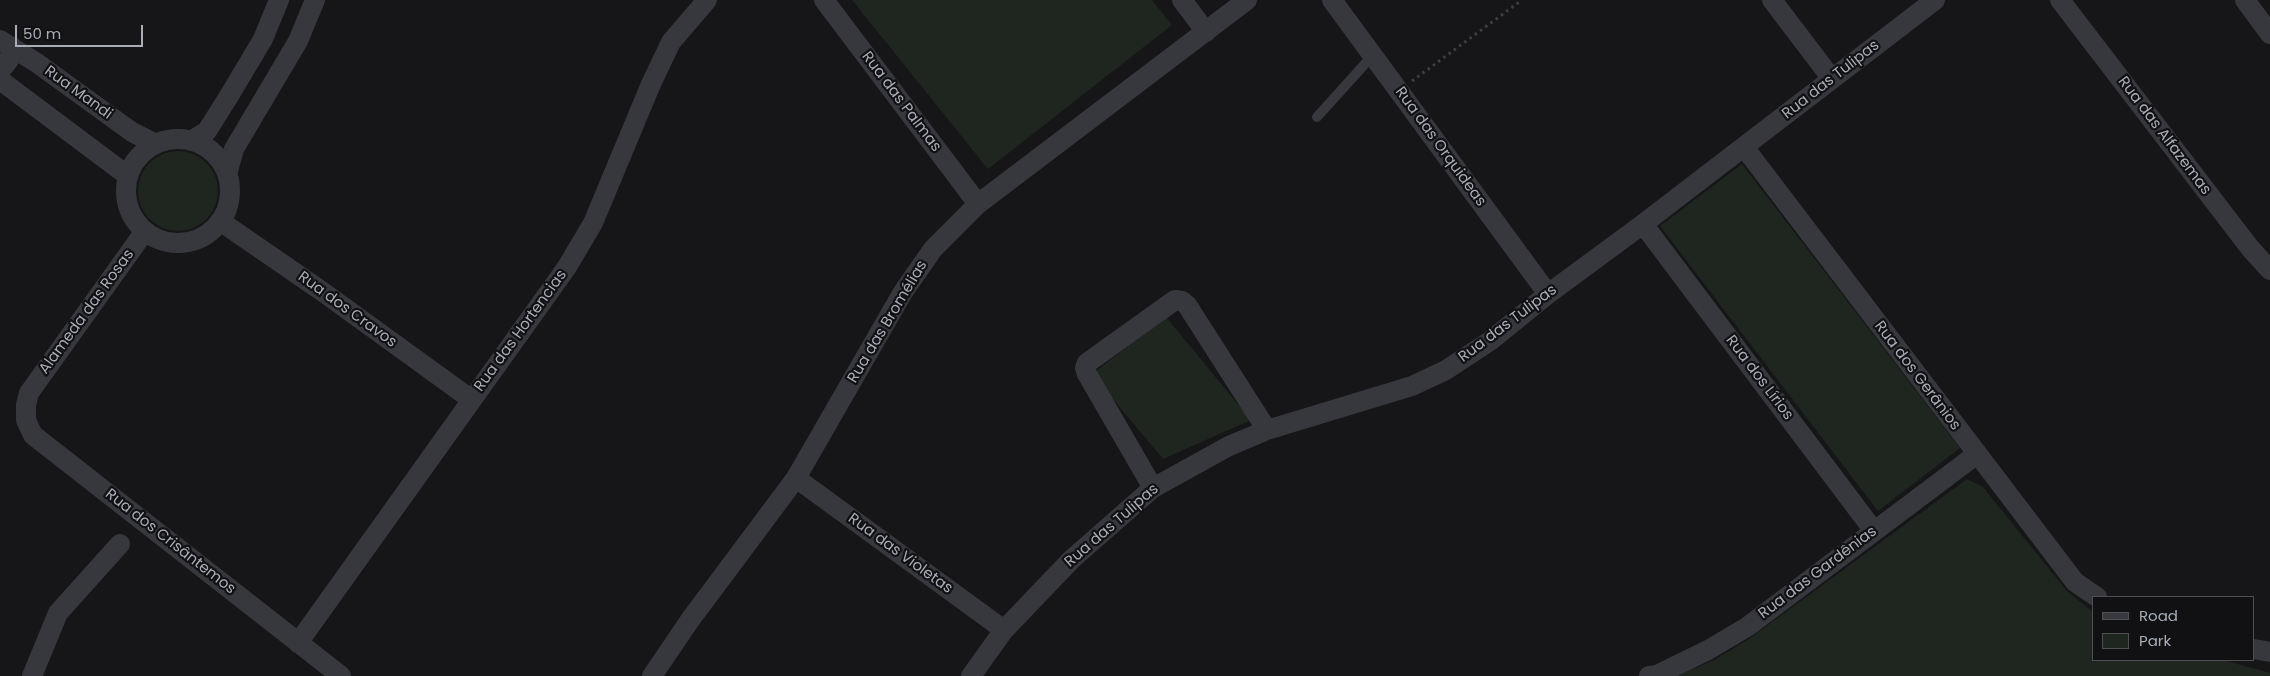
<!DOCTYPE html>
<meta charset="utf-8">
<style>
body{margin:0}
#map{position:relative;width:2270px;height:676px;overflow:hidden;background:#161618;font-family:Poppins,sans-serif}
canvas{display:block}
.legend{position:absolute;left:2092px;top:596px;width:162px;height:65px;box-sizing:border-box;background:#111113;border:1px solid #4d4f55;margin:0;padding:6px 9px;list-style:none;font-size:15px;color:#a8adb8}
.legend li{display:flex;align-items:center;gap:10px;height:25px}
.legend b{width:25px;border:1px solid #4d4f55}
.scale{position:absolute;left:15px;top:25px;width:128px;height:22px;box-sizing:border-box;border:2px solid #a8adb8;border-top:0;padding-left:6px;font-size:15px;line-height:18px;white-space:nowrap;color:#a8adb8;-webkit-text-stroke:4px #111113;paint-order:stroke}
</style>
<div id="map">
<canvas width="2270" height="676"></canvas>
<ul class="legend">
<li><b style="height:6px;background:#37383d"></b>Road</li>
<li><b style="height:14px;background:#1e261f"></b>Park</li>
</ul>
<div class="scale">50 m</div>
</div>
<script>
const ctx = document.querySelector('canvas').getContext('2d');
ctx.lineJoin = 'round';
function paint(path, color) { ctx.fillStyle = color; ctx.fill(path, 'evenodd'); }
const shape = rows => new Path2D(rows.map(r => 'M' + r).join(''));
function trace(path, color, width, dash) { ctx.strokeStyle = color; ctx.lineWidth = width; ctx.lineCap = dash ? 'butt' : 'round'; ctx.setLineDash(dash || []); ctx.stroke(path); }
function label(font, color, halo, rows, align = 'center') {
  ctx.font = font + ' Poppins,sans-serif'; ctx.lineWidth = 4.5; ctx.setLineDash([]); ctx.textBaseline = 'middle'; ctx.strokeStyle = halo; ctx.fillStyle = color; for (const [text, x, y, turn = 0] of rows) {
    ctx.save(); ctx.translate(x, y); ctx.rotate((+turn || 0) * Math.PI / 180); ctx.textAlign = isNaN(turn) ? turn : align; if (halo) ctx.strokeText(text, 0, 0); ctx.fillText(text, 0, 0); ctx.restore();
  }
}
paint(shape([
 [852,0,1152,0,1172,25,988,169],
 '138 191a40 40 0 1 1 80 0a40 40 0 1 1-80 0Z',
 [1742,164,1960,448,1878,511,1660,226],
 [1166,317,1251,420,1163,459,1092,374],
 [1967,479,1983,487,2067,591,2094,613,2094,660,2223,660,2270,673,2270,676,1677,676,1716,659,1749,639]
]), '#1e261f');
trace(shape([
 [1412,81,1522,0]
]), '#3d3f44', 3, [2.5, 4]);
trace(shape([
 [1317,117,1373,55]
]), '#37383d', 10);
trace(shape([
 [824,0,978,204],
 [1182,0,1206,32],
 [1332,0,1548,294],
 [1772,0,1832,79],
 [2060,0,2250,248,2270,270],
 [2245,0,2270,34],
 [0,40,37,63,132,132,156,144],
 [0,71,9,60,12,47],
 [0,80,128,176],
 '126 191a52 52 0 1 1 104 0a52 52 0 1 1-104 0Z',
 [191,141,207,131,229,96,263,39,279,0],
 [1744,147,2075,582,2097,597],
 [227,174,234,149,298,41,315,0],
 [220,221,323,292,472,400],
 [1643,224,1874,531],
 [145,231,29,393,26,405,26,420,33,435,341,676],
 [796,478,1004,630],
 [1153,488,1087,374,1085,368,1087,363,1175,300,1182,301,1187,305,1267,430],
 [298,643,567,267,593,223,651,84,671,42,707,0],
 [2254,649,2270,652],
 [32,676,58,613,120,544],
 [652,676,690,620,796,478,903,292,933,249,978,204,1247,0],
 [971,676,1004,630,1072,559,1153,488,1229,446,1267,430,1412,386,1446,370,1490,341,1548,294,1643,224,1935,0],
 [1649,676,1657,675,1708,650,1747,627,1977,454]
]), '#37383d', 20);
label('15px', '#a8adb8', '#111113', [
 ["Rua das Tulipas",1831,80,-38],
 ["Rua Mandi",78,93,36],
 ["Rua das Palmas",901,102,53],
 ["Rua das Alfazemas",2164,136,53],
 ["Rua das Orquideas",1440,147,54],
 ["Rua dos Cravos",347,310,36],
 ["Alameda das Rosas",87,312,-54],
 ["Rua das Bromélias",888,322,-59],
 ["Rua das Tulipas",1508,324,-37],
 ["Rua das Hortencias",521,331,-54],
 ["Rua dos Gerânios",1917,376,53],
 ["Rua dos Lírios",1759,378,53],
 ["Rua das Tulipas",1112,526,-41],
 ["Rua dos Crisântemos",170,542,38],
 ["Rua das Violetas",900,554,36],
 ["Rua das Gardênias",1818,573,-37]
]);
</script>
